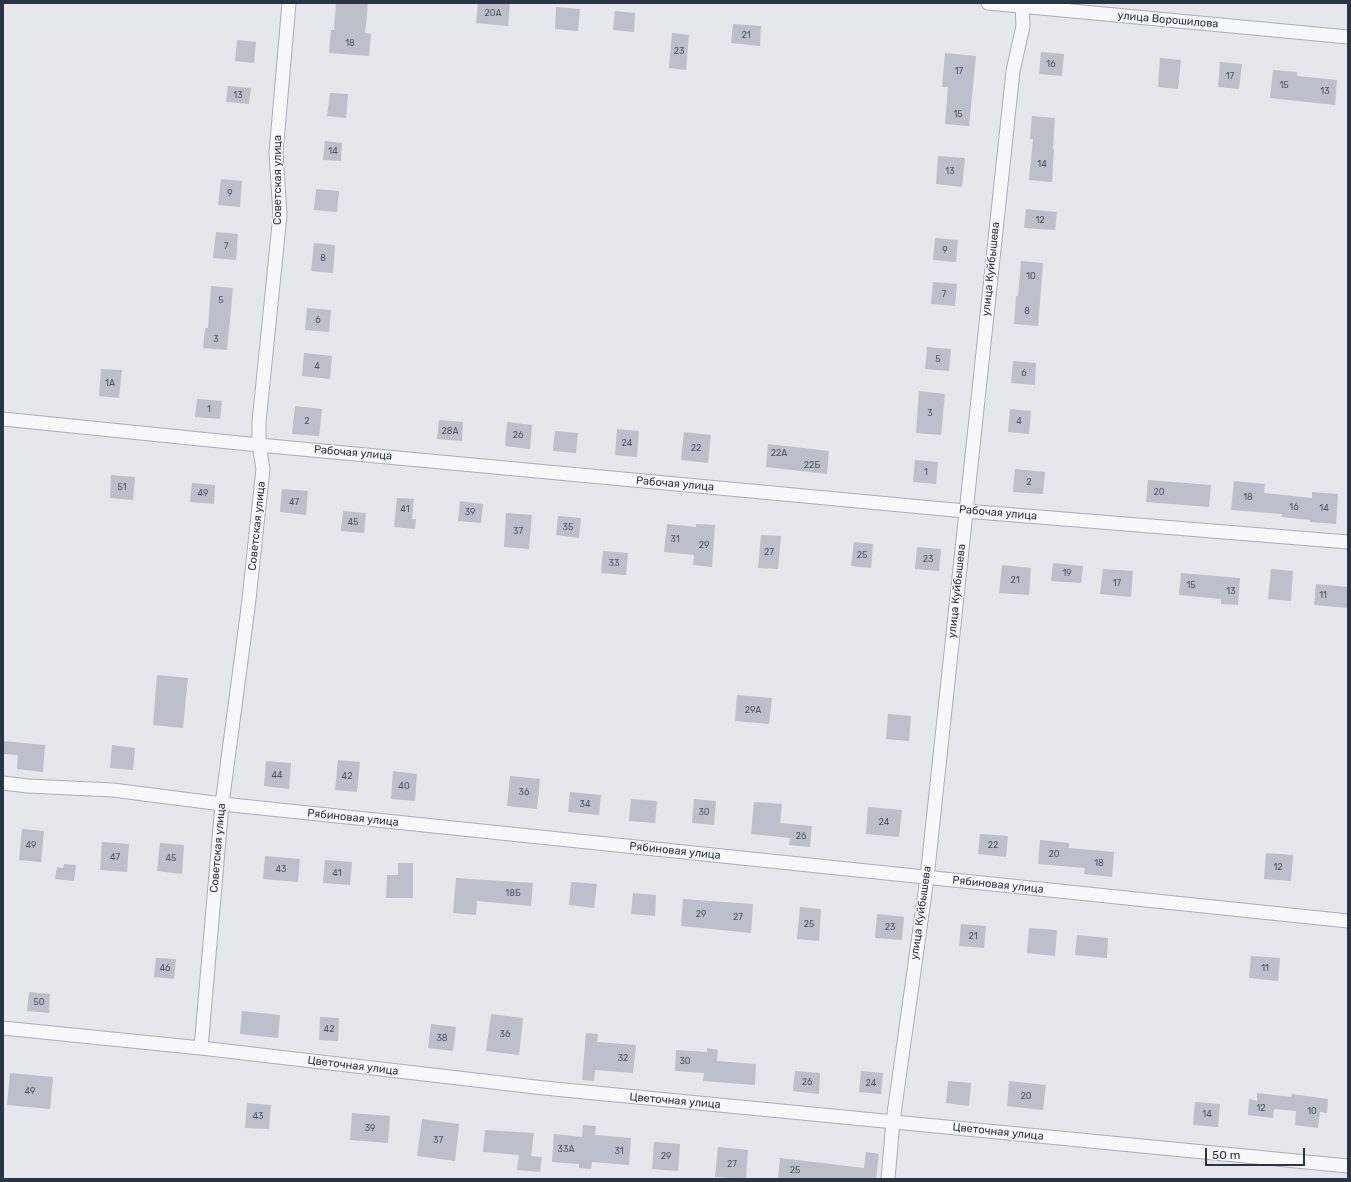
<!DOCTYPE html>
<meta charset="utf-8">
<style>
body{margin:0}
#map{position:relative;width:1351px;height:1182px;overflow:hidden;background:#e4e7ec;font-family:Rubik,sans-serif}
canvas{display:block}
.frame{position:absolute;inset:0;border:4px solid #2b3445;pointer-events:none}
.scale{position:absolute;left:1205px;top:1148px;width:100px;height:18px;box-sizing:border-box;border:2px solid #2b3445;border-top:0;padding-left:5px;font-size:12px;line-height:14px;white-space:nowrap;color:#2b3445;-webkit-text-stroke:3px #f4f6f9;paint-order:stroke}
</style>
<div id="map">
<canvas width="1351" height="1182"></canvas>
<div class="frame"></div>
<div class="scale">50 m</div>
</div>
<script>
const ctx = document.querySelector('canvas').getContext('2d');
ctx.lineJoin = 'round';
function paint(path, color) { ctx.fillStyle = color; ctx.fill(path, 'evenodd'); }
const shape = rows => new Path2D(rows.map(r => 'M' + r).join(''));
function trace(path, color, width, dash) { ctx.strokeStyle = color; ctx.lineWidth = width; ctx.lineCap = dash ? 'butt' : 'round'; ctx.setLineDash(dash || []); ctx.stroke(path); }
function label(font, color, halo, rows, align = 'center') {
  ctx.font = font + ' Rubik,sans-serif'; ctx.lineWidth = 3; ctx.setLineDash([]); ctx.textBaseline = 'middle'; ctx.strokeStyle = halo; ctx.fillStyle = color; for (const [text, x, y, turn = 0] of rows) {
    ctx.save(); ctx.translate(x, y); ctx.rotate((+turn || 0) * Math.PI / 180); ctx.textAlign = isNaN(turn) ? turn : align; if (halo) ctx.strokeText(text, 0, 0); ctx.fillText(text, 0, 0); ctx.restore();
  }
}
paint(shape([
 [336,3,368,3,365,33,371,34,369,56,329,53,331,30,334,30],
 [478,3,510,3,508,26,476,23],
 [556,7,580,9,578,31,555,29],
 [615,11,635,13,634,32,613,30],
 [733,24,761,26,760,46,731,43],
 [672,33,689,35,686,70,669,68],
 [237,40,256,42,254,63,235,61],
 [1041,52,1064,54,1062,76,1039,74],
 [945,53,976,56,969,126,945,124,948,87,942,87],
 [1160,58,1181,60,1178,89,1158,87],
 [1220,62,1242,64,1239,89,1218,87],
 [1273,70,1297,72,1297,76,1337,80,1335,105,1270,98],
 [228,86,251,88,249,104,226,102],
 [330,93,348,94,346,118,327,116],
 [1032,116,1055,118,1053,149,1054,149,1052,182,1029,180,1033,139,1030,139],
 [325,141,342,143,341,161,323,160],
 [938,156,965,158,962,187,936,184],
 [221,179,242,181,240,207,218,205],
 [316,189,339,191,337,212,314,210],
 [1026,209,1057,212,1055,230,1024,228],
 [216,232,238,234,236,260,213,258],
 [935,238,958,240,956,262,933,260],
 [314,243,335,245,333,273,311,271],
 [1021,261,1043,263,1038,326,1014,324,1016,296,1018,296],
 [933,282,957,284,955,306,931,304],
 [211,286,233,288,227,350,203,348,205,328,208,328],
 [307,308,331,310,329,332,305,330],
 [927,347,951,349,949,371,925,369],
 [304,353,332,356,330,379,302,376],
 [1013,361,1036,363,1035,385,1011,383],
 [101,369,122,370,119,398,99,396],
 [919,391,945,394,941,435,916,433],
 [197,399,222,401,220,419,195,417],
 [295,406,322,409,319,436,292,434],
 [1010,409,1031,411,1029,434,1008,432],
 [439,420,463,422,462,441,437,439],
 [507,422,532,425,530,449,505,446],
 [617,429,639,431,637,457,615,455],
 [555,431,578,433,576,453,553,451],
 [684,432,711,435,708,463,681,460],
 [768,444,829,451,827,474,766,467],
 [915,460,938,462,936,484,913,482],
 [1015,469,1045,472,1043,494,1013,492],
 [111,475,135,477,133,500,110,498],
 [1148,480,1211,485,1209,507,1146,502],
 [1234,481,1265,484,1264,493,1312,498,1312,492,1338,494,1336,524,1310,522,1310,520,1282,517,1282,514,1231,510],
 [192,483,215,485,214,504,190,502],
 [282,489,308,491,306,515,280,512],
 [397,498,414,499,412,519,416,519,415,529,394,527],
 [460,501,483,504,481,523,458,521],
 [343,511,366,513,364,533,341,531],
 [506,513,532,515,529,549,504,547],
 [558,516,581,518,579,538,556,535],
 [667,524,696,527,696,524,715,525,712,567,693,565,694,555,664,552],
 [761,535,781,536,778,569,758,568],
 [854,542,873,544,871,568,851,566],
 [917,547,941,549,939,571,915,569],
 [603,551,628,553,626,575,601,573],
 [1053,563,1083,566,1081,583,1051,581],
 [1002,565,1031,568,1029,595,999,593],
 [1103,569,1133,571,1131,597,1100,594],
 [1271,569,1293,571,1291,601,1268,599],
 [1181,573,1240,578,1238,605,1221,604,1221,599,1179,595],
 [1316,584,1348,587,1348,608,1314,605],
 [157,675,188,678,183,728,153,725],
 [737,695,772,698,769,724,735,721],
 [888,714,911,716,909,741,886,739],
 [3,741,45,745,43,772,17,769,18,755,3,754],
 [112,745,135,748,133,770,110,768],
 [338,760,360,762,357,792,335,790],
 [266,761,291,763,289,789,264,786],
 [393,771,417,774,415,801,391,799],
 [510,776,540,779,537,809,507,806],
 [570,792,601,795,599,815,568,812],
 [631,799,657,801,655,823,629,821],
 [694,799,716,801,714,825,692,823],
 [754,802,782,804,780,823,812,826,810,847,789,845,790,838,751,834],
 [868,807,902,810,899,837,866,834],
 [22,829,44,831,41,862,19,860],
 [980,834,1008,836,1006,857,978,854],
 [1040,840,1069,843,1069,848,1114,852,1112,877,1084,874,1085,868,1038,864],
 [102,842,129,844,127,872,100,870],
 [160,843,184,845,182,874,157,871],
 [1266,853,1293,855,1291,881,1264,879],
 [265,856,300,859,298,882,263,879],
 [325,860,352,862,350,885,323,883],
 [398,863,413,863,413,898,386,898,387,875,398,875],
 [64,864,76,865,74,881,55,879,57,867,63,868],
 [456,878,533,883,531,906,477,901,476,915,453,913],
 [571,882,597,884,594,908,569,905],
 [633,893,656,895,655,916,631,914],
 [683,899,753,904,751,933,681,926],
 [800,907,821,909,819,941,797,939],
 [877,914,904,917,902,940,875,938],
 [961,924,986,926,984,948,959,946],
 [1029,928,1057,930,1055,956,1027,953],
 [1077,935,1108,938,1107,958,1075,955],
 [1251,956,1280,958,1278,981,1249,978],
 [156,958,176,959,174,979,154,977],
 [29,992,50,994,49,1013,27,1011],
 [242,1011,280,1015,278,1038,240,1034],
 [491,1014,523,1018,519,1055,486,1051],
 [320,1017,339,1018,338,1041,319,1040],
 [431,1024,456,1027,453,1051,428,1048],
 [586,1033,598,1034,597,1042,636,1045,633,1073,595,1070,594,1081,582,1080],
 [707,1048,718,1050,717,1061,756,1064,755,1085,703,1081,704,1073,675,1071,676,1050,707,1052],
 [795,1071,820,1073,819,1094,793,1091],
 [861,1071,883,1073,881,1094,859,1092],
 [10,1073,53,1077,50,1109,7,1105],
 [948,1081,971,1083,969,1106,946,1103],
 [1009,1081,1046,1085,1043,1110,1007,1106],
 [1257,1093,1291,1097,1292,1094,1328,1099,1327,1113,1320,1112,1318,1128,1295,1125,1296,1111,1274,1109,1273,1118,1248,1115,1249,1099,1257,1101],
 [1195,1102,1220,1104,1218,1127,1193,1125],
 [247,1103,271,1105,269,1129,245,1128],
 [352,1113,390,1116,388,1143,350,1140],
 [422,1119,459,1124,455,1161,417,1156],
 [583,1125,596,1126,595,1135,631,1138,629,1165,592,1162,591,1169,579,1168,579,1164,552,1162,554,1134,582,1137],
 [485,1130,534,1133,531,1156,542,1157,540,1172,517,1170,519,1155,483,1152],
 [654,1142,680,1144,678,1171,652,1169],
 [718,1147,748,1150,746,1179,715,1177],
 [866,1152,879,1154,876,1179,778,1179,780,1158,864,1168]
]), '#bbc0ca');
const street = shape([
 [988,3,1348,37],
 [3,419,259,445,965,511,1348,542],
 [3,783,28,786,113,790,222,804,1348,921],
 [3,1028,201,1048,544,1088,1348,1166],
 [201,1048,222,804,248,608,263,469,259,445,259,422,280,215,276,153,289,3],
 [888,1179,893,1121,927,878,1013,71,1023,26,1022,3]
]);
trace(street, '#a9aeb7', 15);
trace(street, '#f7f8fa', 13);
label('9px', '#4f5766', null, [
 ["20А",493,13],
 ["21",746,35],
 ["18",350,43],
 ["23",679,51],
 ["16",1051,64],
 ["17",959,71],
 ["17",1230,76],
 ["15",1284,85],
 ["13",1325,91],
 ["13",238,95],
 ["15",958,114],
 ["14",333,151],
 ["14",1042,164],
 ["13",950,171],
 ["9",230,193],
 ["12",1040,220],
 ["7",226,246],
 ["9",945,250],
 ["8",323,258],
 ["10",1031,276],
 ["7",944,294],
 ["5",221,300],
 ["8",1027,311],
 ["6",318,320],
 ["3",216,339],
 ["5",938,359],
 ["4",317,366],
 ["6",1024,373],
 ["1А",110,383],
 ["1",209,409],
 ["3",930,413],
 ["2",307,421],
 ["4",1019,421],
 ["28А",450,431],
 ["26",518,435],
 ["24",627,443],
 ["22",696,448],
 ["22А",779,453],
 ["22Б",812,465],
 ["1",926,472],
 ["2",1029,482],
 ["51",122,487],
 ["20",1159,492],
 ["49",203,493],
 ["18",1248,497],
 ["47",294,502],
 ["16",1294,507],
 ["14",1324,508],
 ["41",405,509],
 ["39",470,512],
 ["45",353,522],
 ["35",568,527],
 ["37",518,531],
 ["31",675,539],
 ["29",704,545],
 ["27",769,552],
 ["25",862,555],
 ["23",928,559],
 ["33",614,563],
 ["19",1067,573],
 ["21",1015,580],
 ["17",1117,583],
 ["15",1191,585],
 ["13",1231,591],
 ["11",1323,595],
 ["29А",753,710],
 ["44",277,775],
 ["42",347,776],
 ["40",404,786],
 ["36",524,792],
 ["34",585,804],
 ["30",704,812],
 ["24",884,822],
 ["26",801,836],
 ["49",31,845],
 ["22",993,845],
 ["20",1054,854],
 ["47",115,857],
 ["45",171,858],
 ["18",1099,863],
 ["12",1278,867],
 ["43",281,869],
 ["41",337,873],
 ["18Б",513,893],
 ["29",701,914],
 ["27",738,917],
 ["25",809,924],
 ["23",890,927],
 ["21",973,936],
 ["46",165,968],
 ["11",1265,968],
 ["50",39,1002],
 ["42",329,1029],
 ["36",505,1034],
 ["38",442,1038],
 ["32",623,1058],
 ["30",685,1061],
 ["26",807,1082],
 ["24",871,1083],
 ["49",30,1091],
 ["20",1026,1096],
 ["12",1261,1108],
 ["10",1312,1111],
 ["14",1207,1114],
 ["43",258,1116],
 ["39",370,1128],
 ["37",438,1140],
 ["33А",566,1149],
 ["31",619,1151],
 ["29",666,1156],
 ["27",732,1164],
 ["25",795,1170]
]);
label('11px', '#2b3445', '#f4f6f9', [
 ["улица Ворошилова",1168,20,5],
 ["Советская улица",278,180,-90],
 ["улица Куйбышева",991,269,-84],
 ["Рабочая улица",353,453,5],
 ["Рабочая улица",675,484,5],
 ["Рабочая улица",998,513,5],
 ["Советская улица",257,526,-84],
 ["улица Куйбышева",957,591,-84],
 ["Рябиновая улица",353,818,6],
 ["Советская улица",218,848,-85],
 ["Рябиновая улица",675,851,6],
 ["Рябиновая улица",998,885,6],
 ["улица Куйбышева",921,913,-82],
 ["Цветочная улица",353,1066,7],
 ["Цветочная улица",675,1101,5],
 ["Цветочная улица",998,1132,6]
]);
</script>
